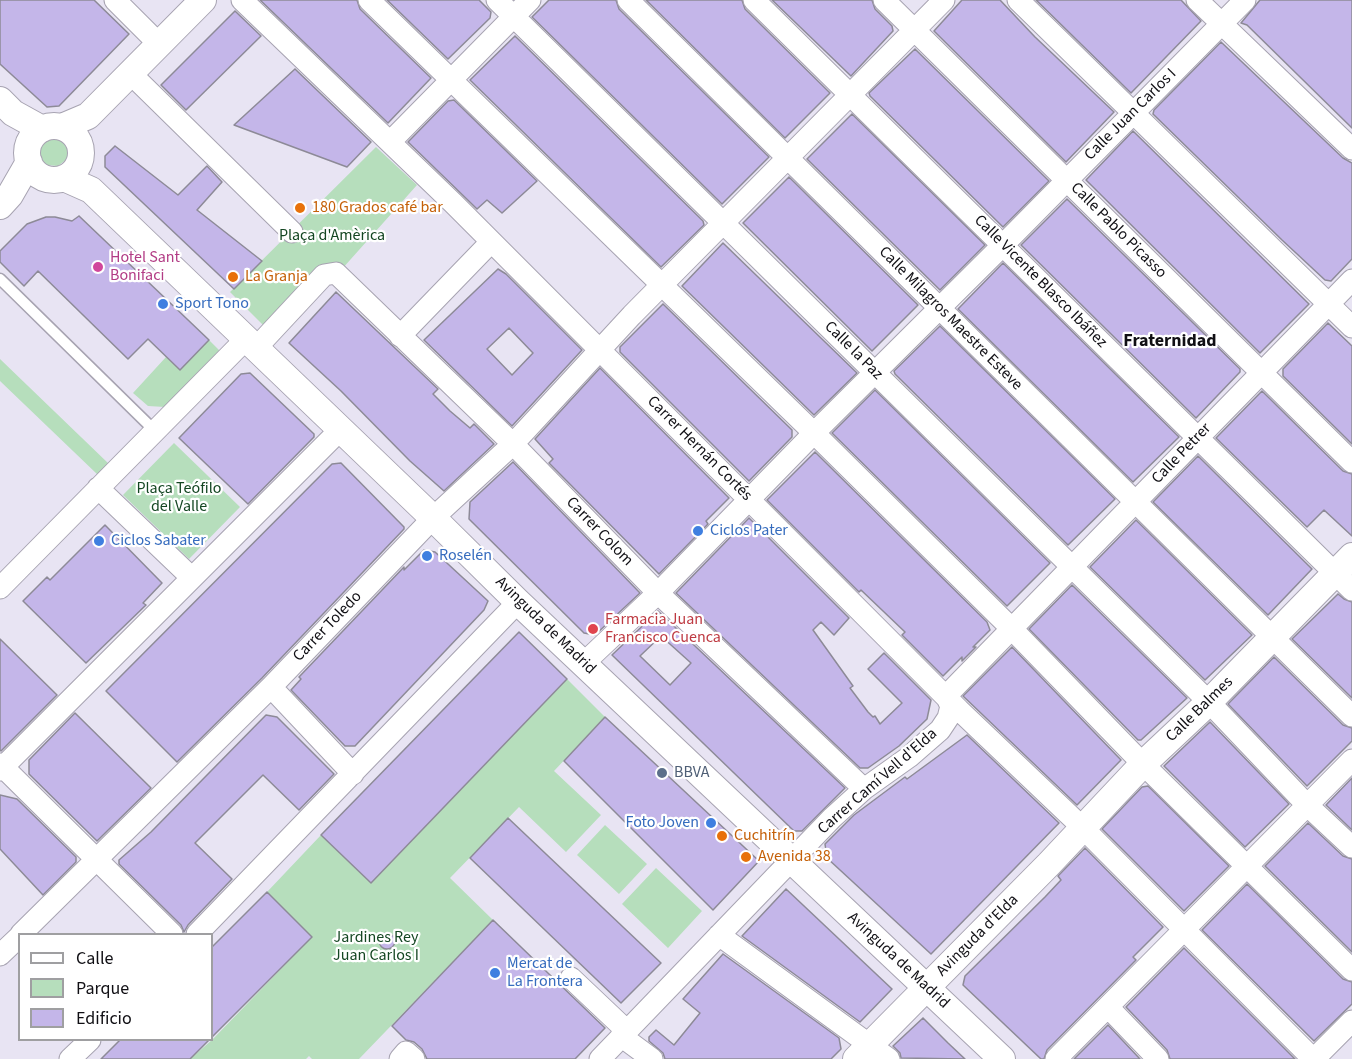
<!DOCTYPE html>
<meta charset="utf-8">
<style>
body{margin:0}
#map{position:relative;width:1352px;height:1059px;overflow:hidden;background:#e8e4f3;font-family:"Source Sans 3",sans-serif}
canvas{display:block}
.legend{position:absolute;left:18px;top:933px;width:195px;height:108px;box-sizing:border-box;background:#fff;border:2px solid #9f9fa1;margin:0;padding:8px 10px;list-style:none;font-size:18px;color:#100f14}
.legend li{display:flex;align-items:center;gap:12px;height:30px}
.legend b{width:30px;border:2px solid #9f9fa1}
</style>
<div id="map">
<canvas width="1352" height="1059"></canvas>
<ul class="legend">
<li><b style="height:8px;background:#fff"></b>Calle</li>
<li><b style="height:16px;background:#b6debc"></b>Parque</li>
<li><b style="height:16px;background:#c4b6e9"></b>Edificio</li>
</ul>
</div>
<script>
const ctx = document.querySelector('canvas').getContext('2d');
ctx.lineJoin = 'round';
function paint(path, color) { ctx.fillStyle = color; ctx.fill(path, 'evenodd'); }
const shape = rows => new Path2D(rows.map(r => 'M' + r).join(''));
function trace(path, color, width, dash) { ctx.strokeStyle = color; ctx.lineWidth = width; ctx.lineCap = dash ? 'butt' : 'round'; ctx.setLineDash(dash || []); ctx.stroke(path); }
function label(font, color, halo, rows, align = 'center') {
  ctx.font = font + ' "Source Sans 3",sans-serif'; ctx.lineWidth = 4.5; ctx.setLineDash([]); ctx.textBaseline = 'middle'; ctx.strokeStyle = halo; ctx.fillStyle = color; for (const [text, x, y, turn = 0] of rows) {
    ctx.save(); ctx.translate(x, y); ctx.rotate((+turn || 0) * Math.PI / 180); ctx.textAlign = isNaN(turn) ? turn : align; if (halo) ctx.strokeText(text, 0, 0); ctx.fillText(text, 0, 0); ctx.restore();
  }
}
paint(shape([
 [50,136,61,138,69,147,67,159,58,166,46,165,39,156,40,144],
 [376,147,417,185,342,269,264,326,230,292],
 [209,340,220,351,165,407,148,406,133,393,166,357,180,370],
 [0,359,109,464,98,475,0,381],
 [174,443,240,507,189,559,123,495],
 [567,679,605,717,554,771,601,815,566,852,519,807,450,878,493,920,359,1059,312,1059,309,1056,306,1059,190,1059,212,1040,312,937,267,892,321,835,371,883],
 [605,825,647,864,619,894,577,855],
 [656,868,702,911,668,948,622,904]
]), '#b6debc');
const building = shape([
 [0,0,94,0,129,34,59,106,47,107,0,64,0,0],
 [260,0,357,0,360,9,431,78,388,123,260,0],
 [387,0,479,0,491,12,490,18,448,59,387,0],
 [549,0,616,0,619,9,769,157,722,204,532,17,549,0],
 [646,0,742,0,745,9,830,93,785,138,646,0],
 [772,0,872,0,875,9,892,26,893,31,851,76,772,0],
 [962,0,1000,0,1035,37,1114,112,1066,162,934,31,962,0],
 [1036,0,1181,0,1201,21,1131,93,1036,0],
 [1260,0,1352,0,1352,128,1247,25,1241,23,1260,0],
 [235,11,261,36,186,110,161,85,235,11],
 [515,36,703,221,704,225,661,267,470,80,515,36],
 [1221,42,1343,158,1352,163,1352,259,1331,281,1325,280,1282,240,1153,114,1154,110,1221,42],
 [915,49,1049,181,1003,227,870,96,869,93,915,49],
 [295,69,371,142,347,167,234,125,295,69],
 [454,100,537,181,502,213,487,200,477,209,408,142,448,101,454,100],
 [852,114,985,245,940,290,807,159,852,114],
 [1133,131,1309,304,1260,353,1086,180,1133,131],
 [115,146,178,195,207,166,222,182,197,210,262,261,234,289,105,167,105,156,115,146],
 [789,177,918,305,872,351,743,223,789,177],
 [1067,199,1240,369,1240,372,1196,418,1021,245,1067,199],
 [79,216,209,340,180,370,148,339,128,359,38,271,24,286,0,262,0,251,27,224,46,217,55,217,72,221,79,216],
 [723,243,857,373,814,415,682,286,723,243],
 [1003,263,1179,437,1133,482,958,309,1003,263],
 [498,269,506,274,582,350,512,426,424,340,498,269],
 [509,328,533,353,512,375,487,349,509,328],
 [336,292,438,389,433,394,450,411,470,428,474,424,494,444,444,491,410,461,341,391,289,343,336,292],
 [663,304,792,430,792,437,749,481,620,352,620,347,663,304],
 [1328,323,1352,346,1352,444,1283,376,1283,369,1328,323],
 [940,326,1115,499,1068,545,895,374,894,371,940,326],
 [600,368,729,498,706,521,708,524,659,574,549,463,553,459,535,439,600,368],
 [250,373,314,434,314,437,248,504,179,438,241,374,250,373],
 [875,390,1050,563,1007,606,832,433,875,390],
 [1262,391,1343,471,1352,474,1352,536,1324,510,1307,527,1216,438,1262,391],
 [815,452,987,622,990,630,973,647,976,647,962,661,962,657,943,676,902,635,905,632,861,590,859,592,767,500,815,452],
 [1198,456,1312,569,1268,615,1153,502,1198,456],
 [513,462,640,593,595,635,584,633,469,519,470,502,513,462],
 [341,463,404,527,404,529,262,678,177,762,106,691,332,464,341,463],
 [749,518,849,618,834,635,821,622,813,630,853,686,850,688,868,712,873,717,875,716,880,724,902,703,868,669,884,653,931,700,927,719,899,746,868,768,860,768,676,593,749,518],
 [1136,520,1252,635,1205,680,1090,567,1136,520],
 [105,525,162,583,143,603,146,605,86,663,23,601,47,577,50,580,105,525],
 [424,550,435,552,488,601,484,610,355,746,345,746,291,690,301,679,299,677,404,567,404,570,424,550],
 [1072,585,1187,698,1141,740,1138,740,1029,629,1072,585],
 [1338,594,1344,599,1352,602,1352,698,1292,639,1338,594],
 [658,611,845,788,802,831,794,831,612,655,658,611],
 [661,636,691,663,670,685,640,656,661,636],
 [519,632,567,679,371,883,321,835,519,632],
 [0,639,57,695,1,751,0,750,0,639],
 [1012,647,1121,760,1077,805,963,696,1012,647],
 [1274,657,1343,725,1352,728,1352,741,1307,786,1228,704,1274,657],
 [75,713,151,788,97,841,29,774,29,760,75,713],
 [266,715,277,717,334,774,299,810,263,775,195,843,232,879,188,925,184,932,181,925,119,864,119,860,151,832,266,715],
 [605,717,759,861,713,910,564,761,605,717],
 [1210,722,1289,804,1245,847,1164,766,1210,722],
 [967,735,1059,823,931,954,827,858,825,844,854,815,905,777,907,779,967,735],
 [1352,778,1352,830,1326,805,1352,778],
 [1148,786,1229,866,1184,911,1102,829,1142,787,1148,786],
 [0,795,17,799,76,857,76,862,43,895,0,849,0,795],
 [508,818,661,963,621,1003,470,858,508,818],
 [1308,823,1343,856,1352,859,1352,952,1265,866,1308,823],
 [1085,848,1163,927,1133,957,1136,960,1047,1050,1044,1059,1041,1059,963,985,965,976,1045,897,1061,880,1058,876,1085,848],
 [1247,884,1343,979,1352,982,1352,1004,1314,1041,1202,930,1247,884],
 [786,889,892,989,860,1022,742,936,786,889],
 [267,892,312,937,212,1037,212,947,267,892],
 [493,920,605,1028,575,1059,427,1059,422,1049,414,1042,406,1040,392,1026,493,920],
 '379 941a8 8 0 1 1 16 0a8 8 0 1 1-16 0Z',
 [1184,948,1295,1059,1170,1059,1167,1050,1126,1007,1184,948],
 [723,954,839,1038,841,1049,831,1059,665,1059,663,1053,649,1041,649,1037,656,1030,674,1045,700,1013,683,999,723,954],
 [923,1018,948,1043,965,1059,901,1058,900,1053,893,1046,923,1018],
 [1108,1025,1140,1059,1074,1059,1108,1025],
 [120,1040,209,1040,190,1059,101,1059,120,1040]
]);
paint(building, '#c4b6e9');
trace(building, '#8d8a97', 1.5);
const service = shape([
 [0,279,155,431]
]);
const minor = shape([
 [115,0,159,44],
 [242,0,453,203,959,710,1083,828,1313,1059],
 [369,0,814,433,1011,628,1143,764,1352,970],
 [497,0,1209,702,1307,805,1352,847],
 [628,0,1352,716],
 [754,0,1352,590],
 [884,0,1352,462],
 [1018,0,1352,327],
 [1197,0,1352,149],
 [130,73,292,232],
 [390,142,530,0],
 [400,336,491,242],
 [256,348,324,275,336,273,513,444,658,593,864,789],
 [98,488,192,578],
 [0,588,246,339],
 [584,663,658,593,814,433,1003,245,1245,0],
 [271,687,353,774],
 [0,764,172,934],
 [0,770,341,429],
 [21,934,271,687,433,518,513,444,632,315,944,0],
 [197,934,518,602],
 [719,935,889,1059],
 [0,955,20,936],
 [571,978,627,1031],
 [1108,1007,1158,1059],
 [621,1036,652,1059],
 [70,1059,90,1040],
 [400,1059,406,1052,414,1059],
 [600,1059,832,818,864,789,909,757,940,730,948,718,951,706,946,696,1352,280],
 [1056,1059,1352,760],
 [1314,1059,1352,1021]
]);
const tertiary = shape([
 [0,100,13,113,42,129],
 '27 153a27 27 0 1 1 54 0a27 27 0 1 1-54 0Z',
 [62,127,88,116,203,0],
 [64,178,91,190,433,518,518,602,1002,1059],
 [0,206,10,195,29,162],
 [856,1059,1049,864,1143,764,1209,702,1352,556]
]);
trace(service, '#a7a3b1', 13);
trace(minor, '#a7a3b1', 23);
trace(tertiary, '#a7a3b1', 28);
trace(service, '#fff', 10);
trace(minor, '#fff', 21);
trace(tertiary, '#fff', 26);
for (const [x, y, r, color] of [
 [300,208,6,"#e8710a"],
 [98,267,6,"#d1479c"],
 [233,277,6,"#e8710a"],
 [163,304,6,"#3f7fe0"],
 [698,531,6,"#3f7fe0"],
 [99,541,6,"#3f7fe0"],
 [427,556,6,"#3f7fe0"],
 [593,629,6,"#e0444e"],
 [662,773,6,"#5c6f8a"],
 [711,823,6,"#3f7fe0"],
 [722,836,6,"#e8710a"],
 [746,857,6,"#e8710a"],
 [495,973,6,"#3f7fe0"]
]) { const dot = new Path2D(); dot.arc(x, y, r, 0, 2 * Math.PI); ctx.fillStyle = color; ctx.fill(dot); trace(dot, '#fff', 2); }
label('16px', '#100f14', '#fff', [
 ["Calle Juan Carlos I",1131,115,-45],
 ["Calle Pablo Picasso",1118,231,45],
 ["Calle Vicente Blasco Ibáñez",1040,282,45],
 ["Calle Milagros Maestre Esteve",950,319,45],
 ["Calle la Paz",853,351,45],
 ["Carrer Hernán Cortés",699,449,45],
 ["Calle Petrer",1182,454,-46],
 ["Carrer Colom",599,532,46],
 ["Avinguda de Madrid",545,626,44],
 ["Carrer Toledo",328,627,-46],
 ["Calle Balmes",1200,710,-44],
 ["Carrer Camí Vell d'Elda",878,782,-41],
 ["Avinguda d'Elda",978,936,-45],
 ["Avinguda de Madrid",898,961,43]
]);
label('16px', '#c56008', '#fff', [
 ["180 Grados café bar",312,208],
 ["La Granja",245,277],
 ["Cuchitrín",734,836],
 ["Avenida 38",758,857]
], 'left');
label('16px', '#144622', '#fff', [
 ["Plaça d'Amèrica",332,236],
 ["Plaça Teófilo",179,489],
 ["del Valle",179,507],
 ["Jardines Rey",376,938],
 ["Juan Carlos I",376,956]
]);
label('16px', '#b23c85', '#fff', [
 ["Hotel Sant",110,258],
 ["Bonifaci",110,276]
], 'left');
label('16px', '#366cbe', '#fff', [
 ["Sport Tono",175,304],
 ["Ciclos Pater",710,531],
 ["Ciclos Sabater",111,541],
 ["Roselén",439,556],
 ["Foto Joven",699,823,"right"],
 ["Mercat de",507,964],
 ["La Frontera",507,982]
], 'left');
label('16px', '#be3a42', '#fff', [
 ["Farmacia Juan",605,620],
 ["Francisco Cuenca",605,638]
], 'left');
label('16px', '#4e5e75', '#fff', [
 ["BBVA",674,773]
], 'left');
label('bold 18px', '#100f14', '#fff', [
 ["Fraternidad",1170,342]
]);
</script>
